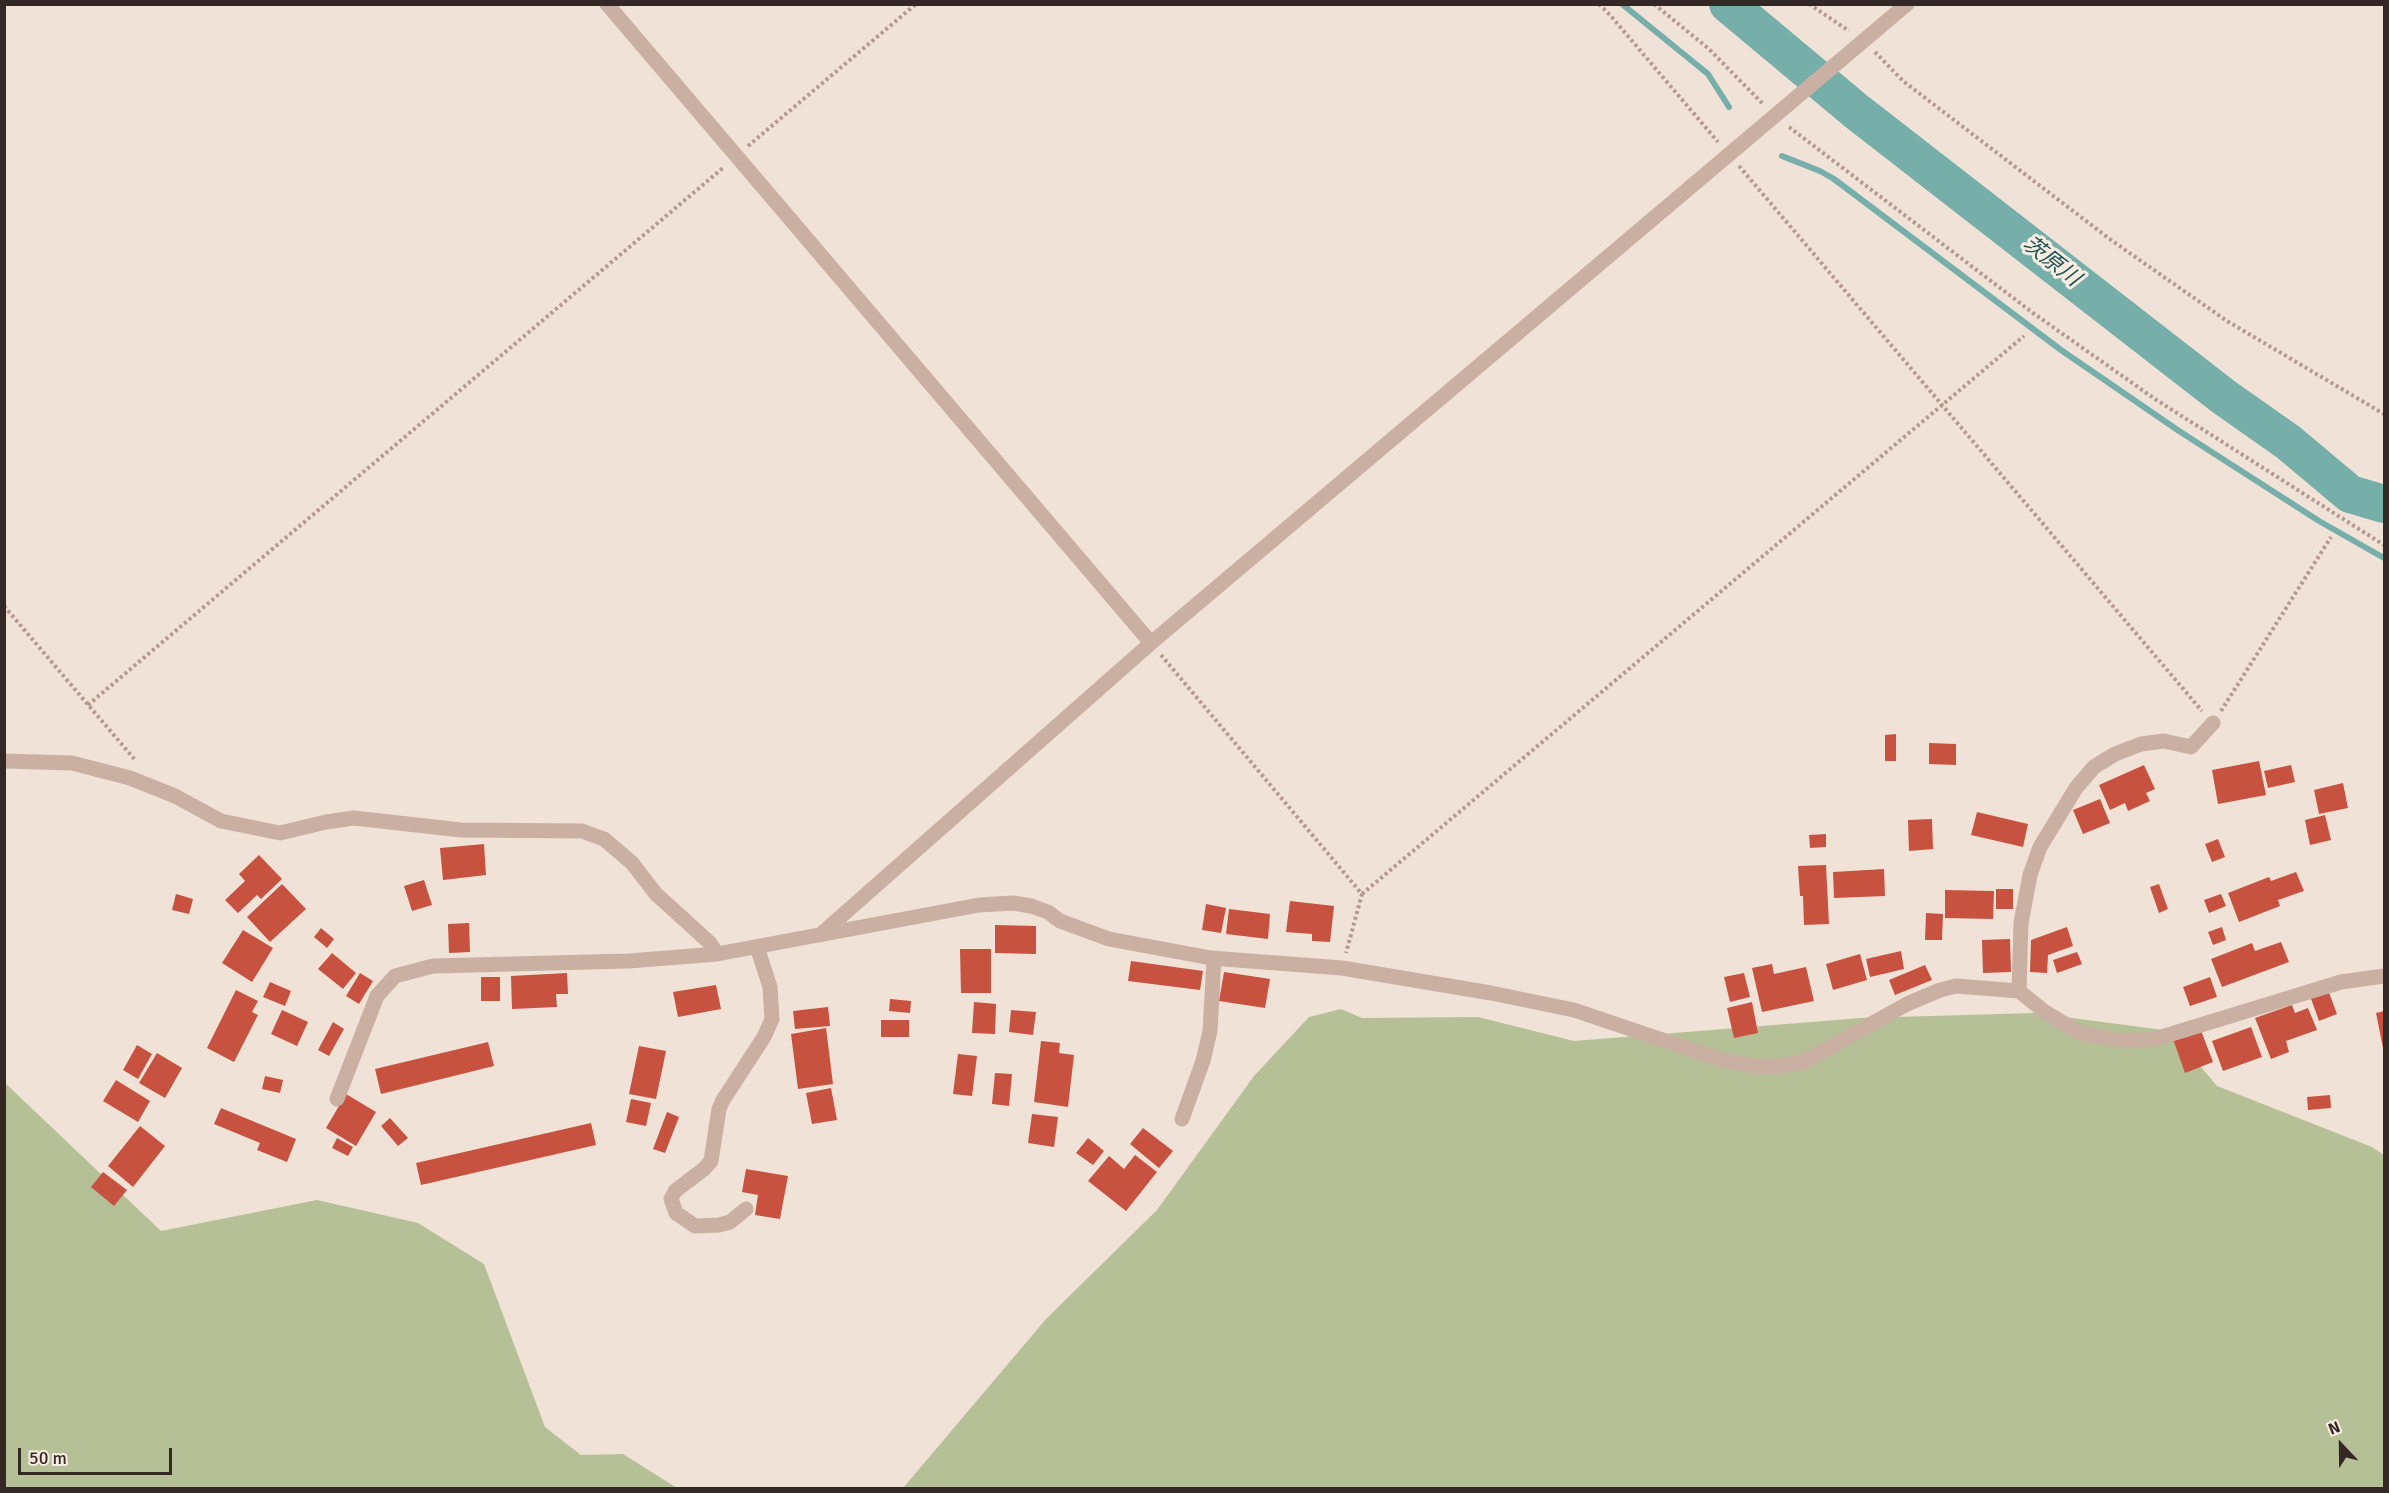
<!DOCTYPE html>
<meta charset="utf-8">
<style>
body{margin:0}
#map{position:relative;width:2389px;height:1493px;overflow:hidden;background:#f1e2d7;font-family:Signika,sans-serif}
canvas{display:block}
.frame{position:absolute;inset:0;border:6px solid #342825;pointer-events:none}
.north{position:absolute;left:2311px;top:1415px;width:60px;height:60px;-webkit-text-stroke:4px #f9ede3;paint-order:stroke;rotate:338deg;font-size:16px;font-weight:700;line-height:24px;text-align:center;color:#342825}
.north::after{content:'';display:block;margin:auto;width:21px;height:27px;background:#342825;clip-path:polygon(50% 0,100% 100%,50% 72%,0 100%)}
.scale{position:absolute;left:18px;top:1448px;width:154px;height:27px;box-sizing:border-box;border:3px solid #342825;border-top:0;padding-left:8px;font-size:18px;line-height:21px;white-space:nowrap;color:#342825;-webkit-text-stroke:4px #f9ede3;paint-order:stroke}
</style>
<div id="map">
<canvas width="2389" height="1493"></canvas>
<div class="frame"></div>
<div class="north">N</div>
<div class="scale">50 m</div>
</div>
<script>
const ctx = document.querySelector('canvas').getContext('2d');
ctx.lineJoin = 'round';
function paint(path, color) { ctx.fillStyle = color; ctx.fill(path, 'evenodd'); }
const shape = rows => new Path2D(rows.map(r => 'M' + r).join(''));
function trace(path, color, width, dash) { ctx.strokeStyle = color; ctx.lineWidth = width; ctx.lineCap = dash ? 'butt' : 'round'; ctx.setLineDash(dash || []); ctx.stroke(path); }
function label(font, color, halo, rows, align = 'center') {
  ctx.font = font + ' Signika,"Noto Sans JP",sans-serif'; ctx.lineWidth = 6; ctx.setLineDash([]); ctx.textBaseline = 'middle'; ctx.strokeStyle = halo; ctx.fillStyle = color; for (const [text, x, y, turn = 0] of rows) {
    ctx.save(); ctx.translate(x, y); ctx.rotate((+turn || 0) * Math.PI / 180); ctx.textAlign = isNaN(turn) ? turn : align; if (halo) ctx.strokeText(text, 0, 0); ctx.fillText(text, 0, 0); ctx.restore();
  }
}
paint(shape([
 [1341,1009,1362,1018,1478,1017,1574,1041,1861,1018,2034,1013,2171,1031,2217,1086,2372,1147,2384,1155,2384,1488,903,1488,1046,1319,1157,1210,1254,1076,1309,1017],
 [4,1082,161,1231,317,1200,418,1223,484,1264,545,1427,581,1455,623,1454,677,1488,10,1488,5,1486]
]), '#b6c097');
trace(shape([
 [1622,4,1708,74,1729,107],
 [1782,156,1820,171,1834,179,2061,350,2179,431,2319,521,2384,558]
]), '#76aeaa', 6);
trace(shape([
 [1728,4,1856,111,2224,397,2288,442,2350,494,2384,504]
]), '#76aeaa', 38);
paint(shape([
 [1896,734,1896,761,1885,761,1885,735],
 [1929,743,1956,744,1956,765,1929,764],
 [2259,761,2266,795,2218,804,2212,770],
 [2144,765,2155,789,2146,793,2150,801,2128,811,2125,803,2110,810,2099,785],
 [2291,765,2295,782,2268,788,2264,771],
 [2343,783,2348,808,2319,814,2314,790],
 [2100,799,2110,823,2083,834,2073,810],
 [1977,812,2028,824,2023,847,1971,835],
 [2325,815,2331,840,2310,845,2305,820],
 [1932,819,1933,849,1909,851,1908,820],
 [1826,834,1826,847,1810,848,1809,835],
 [2218,839,2225,857,2212,862,2205,844],
 [484,844,486,875,443,880,440,848],
 [259,855,282,879,261,899,257,895,238,913,225,900,245,881,239,874],
 [1826,865,1829,924,1804,925,1803,896,1800,896,1798,866],
 [1884,869,1885,896,1834,898,1833,872],
 [2296,872,2304,891,2278,900,2280,906,2239,922,2228,893,2269,877,2271,881],
 [424,880,432,905,412,911,404,886],
 [282,884,306,909,270,942,247,917],
 [2159,884,2168,909,2159,913,2150,887],
 [1996,889,2013,889,2013,909,1996,909],
 [1945,890,1994,891,1993,919,1945,918],
 [176,894,193,899,189,914,172,910],
 [2221,894,2226,906,2209,913,2204,900],
 [1290,901,1334,906,1330,942,1312,941,1312,934,1286,932],
 [1206,904,1226,908,1221,933,1202,930],
 [1229,909,1270,914,1268,939,1226,934],
 [1926,913,1943,914,1942,940,1925,940],
 [469,923,470,952,449,953,448,924],
 [995,925,1036,926,1036,954,995,953],
 [2067,927,2073,946,2048,955,2047,973,2030,972,2031,940],
 [2222,927,2226,940,2213,945,2208,932],
 [321,928,334,939,327,948,314,937],
 [243,930,273,948,252,982,222,963],
 [2010,939,2011,972,1983,973,1982,940],
 [2281,942,2289,962,2222,987,2211,959,2252,943,2255,951],
 [960,949,991,949,991,993,961,993],
 [1901,951,1904,969,1870,977,1866,959],
 [2077,952,2082,964,2057,973,2053,960],
 [332,953,356,973,343,989,318,969],
 [1860,954,1867,980,1833,990,1826,964],
 [1131,961,1203,971,1200,990,1128,981],
 [1772,964,1774,974,1806,967,1814,1001,1762,1012,1752,968],
 [1925,965,1932,980,1895,995,1889,980],
 [1224,972,1270,979,1265,1008,1219,1001],
 [360,973,373,981,359,1004,346,996],
 [567,973,568,994,556,994,557,1007,512,1009,511,976],
 [1744,973,1750,997,1730,1002,1724,977],
 [481,977,500,977,500,1001,481,1001],
 [2210,977,2217,997,2190,1006,2183,987],
 [270,982,291,991,285,1006,263,997],
 [716,985,721,1009,678,1017,673,992],
 [236,990,258,1001,252,1012,258,1015,234,1062,207,1048],
 [2328,990,2337,1014,2319,1021,2310,996],
 [890,999,911,1001,910,1013,889,1011],
 [974,1002,996,1004,995,1034,972,1033],
 [1752,1002,1758,1033,1734,1038,1727,1008],
 [2292,1005,2295,1013,2308,1008,2317,1030,2286,1041,2289,1052,2271,1059,2255,1018],
 [828,1007,830,1026,795,1029,793,1011],
 [282,1010,308,1022,297,1046,271,1034],
 [1011,1010,1036,1012,1033,1035,1009,1032],
 [2384,1011,2384,1047,2383,1048,2376,1013],
 [881,1020,909,1020,909,1037,881,1037],
 [333,1022,344,1029,329,1056,318,1050],
 [2251,1027,2262,1057,2223,1071,2212,1041],
 [826,1028,833,1084,798,1089,791,1034],
 [2200,1028,2213,1062,2185,1073,2173,1039],
 [1041,1041,1060,1043,1059,1053,1074,1055,1068,1107,1034,1102],
 [488,1042,494,1066,381,1094,375,1069],
 [137,1045,152,1054,138,1079,123,1070],
 [639,1046,666,1051,656,1099,629,1094],
 [157,1053,182,1068,165,1098,139,1083],
 [958,1054,977,1056,972,1096,953,1094],
 [995,1073,1012,1074,1009,1106,992,1104],
 [265,1076,283,1080,280,1093,262,1089],
 [116,1080,150,1101,138,1122,103,1101],
 [831,1088,837,1120,812,1124,806,1093],
 [346,1094,376,1112,356,1146,326,1128],
 [2330,1095,2331,1108,2308,1110,2307,1097],
 [631,1099,651,1103,646,1126,626,1122],
 [221,1108,296,1139,287,1162,257,1150,260,1143,214,1124],
 [667,1112,679,1117,665,1153,653,1149],
 [1032,1114,1058,1117,1054,1147,1028,1143],
 [390,1118,408,1138,398,1146,381,1126],
 [591,1123,596,1145,421,1185,416,1163],
 [140,1126,165,1146,133,1187,108,1166],
 [1143,1128,1173,1151,1159,1168,1130,1144],
 [337,1138,353,1147,348,1156,332,1148],
 [1088,1138,1104,1151,1093,1165,1076,1153],
 [1135,1155,1157,1172,1126,1211,1088,1181,1109,1156,1124,1169],
 [746,1169,788,1176,780,1219,755,1215,758,1195,742,1192],
 [103,1172,127,1190,114,1206,91,1187]
]), '#c7523f');
trace(shape([
 [1599,4,1610,15,1718,142],
 [1654,4,1709,49,1763,104],
 [1809,4,1849,31],
 [1875,52,1903,81,2111,240,2227,321,2384,414],
 [1789,127,2033,313,2155,399,2384,545],
 [748,146,916,4],
 [1739,166,2202,711],
 [4,606,136,761],
 [1161,655,1362,894,1346,953],
 [88,705,724,167],
 [2221,711,2331,537],
 [1362,894,2024,336]
]), '#b49a8e', 4, [3, 3]);
trace(shape([
 [607,4,1151,643],
 [4,761,72,763,130,778,175,796,221,821,280,833,326,822,354,818,461,830,582,831,604,839,632,863,656,894,710,943,717,954],
 [820,935,1151,643,1907,4],
 [2019,991,2021,923,2030,875,2040,847,2076,788,2094,767,2115,754,2141,744,2164,741,2191,747,2213,723],
 [337,1099,377,996,395,976,433,966,629,961,717,954,979,905,1013,903,1031,906,1048,912,1060,921,1109,939,1211,958,1342,968,1491,993,1574,1010,1722,1060,1754,1066,1772,1067,1803,1062,1907,1004,1940,990,1956,986,2019,991,2045,1012,2080,1033,2121,1041,2155,1039,2341,982,2384,976],
 [1182,1119,1203,1061,1210,1031,1214,959],
 [746,1209,730,1222,719,1225,695,1226,676,1213,671,1199,675,1191,704,1169,711,1161,719,1109,723,1100,764,1037,772,1019,770,987,757,947]
]), '#c9b0a3', 15);
label('italic 22px', '#1b5553', '#f9ede3', [
 ["茨原川",2051,262,38]
]);
</script>
